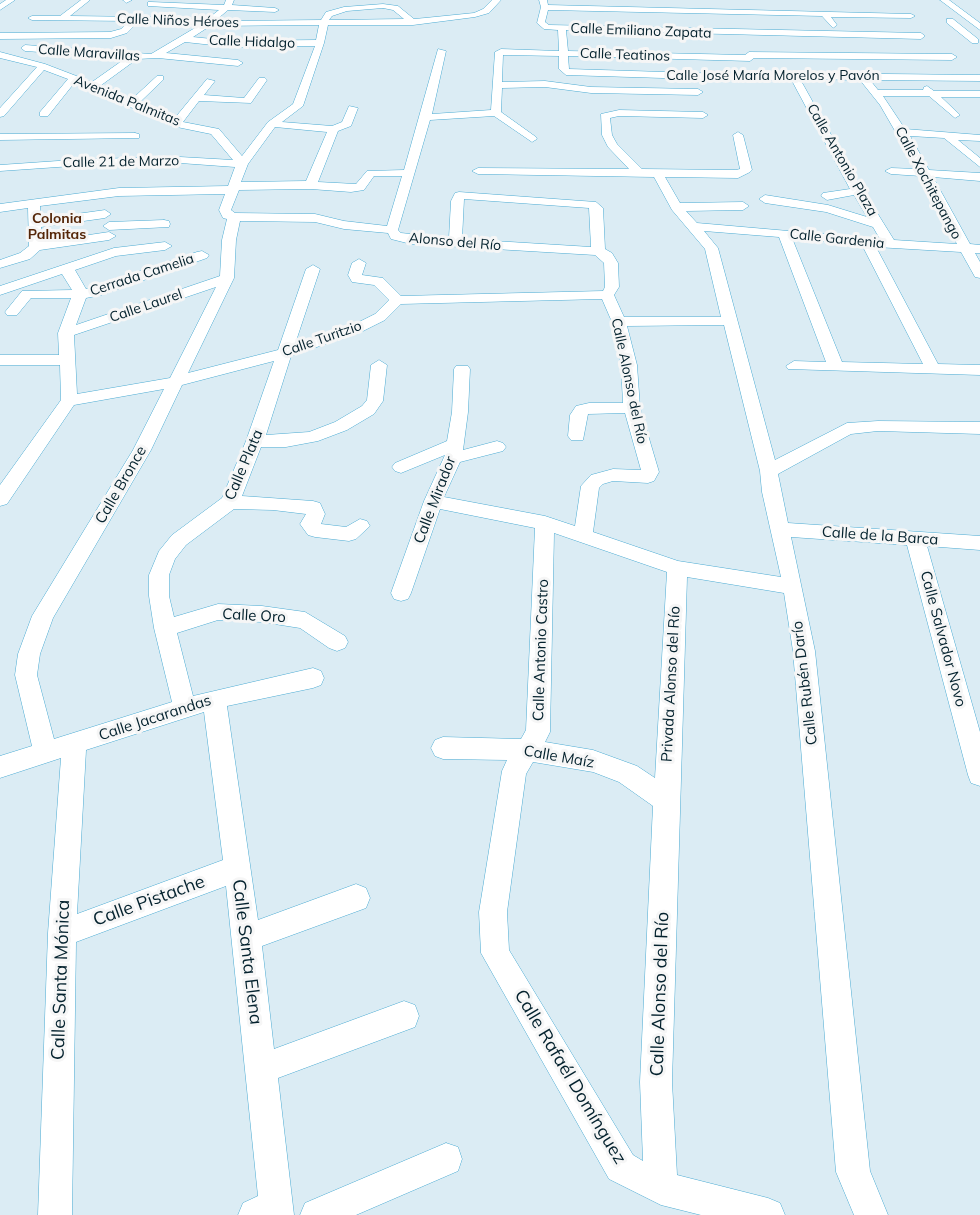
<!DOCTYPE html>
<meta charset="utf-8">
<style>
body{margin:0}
canvas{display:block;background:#dbecf4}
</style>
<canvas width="980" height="1215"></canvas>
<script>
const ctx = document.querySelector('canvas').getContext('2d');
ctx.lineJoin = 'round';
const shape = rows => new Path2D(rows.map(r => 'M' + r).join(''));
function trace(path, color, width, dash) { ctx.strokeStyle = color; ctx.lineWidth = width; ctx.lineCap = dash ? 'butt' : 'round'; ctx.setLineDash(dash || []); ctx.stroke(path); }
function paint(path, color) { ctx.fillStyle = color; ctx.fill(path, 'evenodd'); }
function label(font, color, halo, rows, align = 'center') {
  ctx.font = font + ' Mulish,sans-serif'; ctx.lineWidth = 6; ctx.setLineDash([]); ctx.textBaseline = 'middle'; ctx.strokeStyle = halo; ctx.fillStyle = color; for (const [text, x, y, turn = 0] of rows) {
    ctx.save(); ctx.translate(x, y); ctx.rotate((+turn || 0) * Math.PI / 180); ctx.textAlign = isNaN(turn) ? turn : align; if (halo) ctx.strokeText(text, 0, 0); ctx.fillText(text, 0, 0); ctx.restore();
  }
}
const minor = shape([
 [6,0,15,0,0,10,0,4,6,0],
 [81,0,90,0,70,16,147,17,206,20,219,10,148,6,148,2,151,2,224,5,226,0,234,0,232,5,275,8,279,10,275,12,228,10,215,21,224,21,321,20,326,12,344,7,383,4,398,6,414,19,425,18,474,13,483,9,492,0,501,0,489,13,475,17,413,25,328,25,324,43,303,106,282,122,332,126,342,122,349,106,358,108,351,126,338,131,318,182,356,184,367,171,404,170,438,49,446,51,432,114,491,110,495,52,501,49,559,51,558,30,544,29,537,23,541,7,539,0,547,0,548,5,911,14,915,16,911,18,831,17,837,25,833,28,822,16,548,10,545,22,549,25,921,33,925,36,921,39,566,30,568,51,745,55,749,52,952,54,957,57,952,60,754,58,750,61,568,56,569,69,760,75,794,73,980,75,980,81,870,80,878,90,923,90,924,87,927,86,934,91,980,91,980,97,941,97,960,115,955,118,929,96,883,96,905,129,980,135,980,141,958,140,980,158,980,167,944,138,910,136,929,170,980,173,980,181,933,177,970,244,980,245,980,253,975,253,980,262,980,278,975,277,961,252,876,247,938,364,980,365,980,375,788,369,786,366,794,361,826,362,779,237,704,231,718,248,775,460,847,423,878,421,980,422,980,434,878,431,851,434,778,474,788,523,980,536,980,550,927,546,980,732,980,786,971,783,968,775,907,545,791,537,815,651,870,1171,888,1215,854,1215,836,1172,793,651,784,593,687,577,672,1082,677,1175,768,1198,780,1203,785,1215,701,1215,661,1205,609,1179,481,953,479,912,502,771,507,760,443,759,435,756,431,748,435,740,443,737,521,739,526,730,535,528,440,509,411,593,408,599,401,601,394,599,391,593,424,501,445,455,401,473,395,471,392,467,395,463,447,441,452,412,454,369,456,366,468,366,470,369,468,412,463,450,497,441,503,443,506,447,503,451,460,462,444,497,545,516,575,526,581,486,591,475,613,469,641,470,625,413,588,414,583,440,571,440,568,436,570,415,576,406,589,403,623,403,621,365,612,322,602,299,401,304,385,320,363,331,291,356,266,435,309,432,335,422,362,406,367,400,371,365,379,360,387,365,383,401,374,414,347,430,318,441,286,447,261,447,242,496,313,501,320,503,325,514,321,524,346,527,360,519,367,521,370,526,356,539,349,541,315,537,308,535,300,524,306,514,273,510,234,509,186,545,175,559,169,575,169,596,174,617,218,604,262,606,305,612,345,636,348,642,345,648,337,651,329,648,300,628,262,622,218,620,177,633,193,696,313,668,321,671,324,678,321,685,313,688,227,706,258,920,356,884,366,888,370,898,366,908,262,946,274,1049,404,1001,415,1005,419,1016,415,1027,278,1078,294,1215,238,1215,243,1203,258,1196,226,886,76,942,72,1215,38,1215,48,933,61,758,0,778,0,756,32,746,15,675,18,654,32,616,133,450,164,389,74,405,7,504,0,506,0,485,61,400,60,365,0,365,0,355,59,355,58,333,71,298,31,298,17,315,7,315,5,312,22,291,72,290,62,274,0,295,0,286,114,248,165,242,172,246,165,250,116,256,75,270,86,289,197,252,202,251,209,255,207,258,101,295,86,298,76,325,220,276,222,240,227,219,223,218,219,210,225,194,119,196,40,206,41,219,105,210,111,214,105,218,41,227,42,242,109,232,116,236,109,240,40,250,30,259,0,268,0,260,20,253,29,246,28,208,0,212,0,204,119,188,228,186,235,167,180,163,87,165,0,171,0,165,87,159,180,157,233,160,211,134,172,126,75,82,48,116,40,116,40,112,68,79,44,70,4,116,0,117,0,108,37,67,0,58,0,52,45,64,92,82,126,58,25,51,21,48,25,45,151,54,200,25,139,21,127,33,111,38,0,39,0,33,110,32,121,29,130,21,32,20,28,18,32,16,60,16,81,0],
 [383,8,393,10,404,19,329,20,332,16,347,11,383,8],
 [319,25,316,40,231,41,193,37,210,26,319,25],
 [185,42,231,47,315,46,293,104,268,122,242,156,219,129,183,122,199,101,251,103,267,80,265,78,259,78,244,98,204,95,215,81,207,79,174,119,139,103,163,80,163,76,157,76,131,100,100,86,137,59,158,58,238,66,243,63,238,60,166,53,185,42],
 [503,55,559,56,559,69,566,75,760,81,791,79,850,189,823,193,821,196,827,200,854,195,867,217,828,205,765,195,759,199,765,203,826,212,873,227,880,239,697,223,686,211,743,210,749,206,743,202,680,203,665,177,738,178,750,172,752,170,743,135,738,132,733,135,740,169,736,170,642,169,617,144,612,135,610,118,619,116,703,118,708,115,703,112,619,110,601,114,602,135,608,147,629,169,478,168,472,171,478,174,654,177,672,210,705,249,721,317,624,317,614,295,619,287,618,263,612,253,605,249,603,208,596,202,459,192,455,193,451,201,449,238,401,233,398,230,430,120,494,116,532,142,537,139,536,137,501,112,502,88,545,87,591,93,698,95,703,92,698,89,591,87,545,81,502,82,503,55],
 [800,79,860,80,880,105,917,169,891,168,885,171,891,174,921,176,957,244,894,240,853,174,800,79],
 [275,127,327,132,306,181,241,182,248,164,275,127],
 [374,176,402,176,387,226,344,221,315,214,235,213,231,210,239,190,311,189,351,192,364,190,374,176],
 [464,199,589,208,591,247,462,239,464,199],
 [240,221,315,222,344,229,388,233,391,239,411,244,595,255,604,263,605,287,603,291,401,296,383,278,362,275,366,263,359,259,352,263,348,275,352,282,374,285,389,300,375,314,353,325,295,344,320,269,313,265,306,269,278,350,188,373,234,278,236,240,240,221],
 [792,238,862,245,923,364,842,362,792,238],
 [216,287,170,378,77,394,74,335,216,287],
 [724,325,760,471,762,492,781,577,678,561,593,532,599,488,603,484,613,481,648,483,654,481,659,472,640,408,637,365,627,326,724,325],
 [274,361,246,441,222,498,172,535,159,551,149,575,149,596,154,628,172,702,54,739,37,675,40,654,53,618,151,450,182,385,274,361],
 [554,533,667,572,655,778,637,766,593,750,545,742,550,732,554,533],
 [204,712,223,860,77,914,86,750,204,712],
 [533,762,593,772,619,782,653,806,640,1082,643,1161,633,1155,509,950,507,912,526,774,533,762],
 [123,0,132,0,126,3,123,0],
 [940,0,949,0,980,23,980,30,940,0],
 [947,19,953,19,978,39,978,43,972,43,947,23,947,19],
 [135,133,139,134,139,138,0,140,0,134,135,133],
 [164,220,169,221,170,224,169,227,109,230,103,226,109,222,164,220],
 [446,1143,458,1147,462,1159,458,1171,356,1215,300,1215,305,1203,446,1143]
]);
trace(minor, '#4babd3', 1);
paint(minor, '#fff');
label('14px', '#03212d', '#f6f6f6', [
 ["Calle Niños Héroes",178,21,2],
 ["Calle Emiliano Zapata",641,31,2],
 ["Calle Hidalgo",252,42,2],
 ["Calle Maravillas",89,53,4],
 ["Calle Teatinos",625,55,2],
 ["Calle José María Morelos y Pavón",773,76],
 ["Avenida Palmitas",127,101,22],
 ["Calle Antonio Plaza",842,160,60],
 ["Calle 21 de Marzo",121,162,-1],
 ["Calle Xochitepango",928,183,62],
 ["Calle Gardenia",837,239,6],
 ["Alonso del Río",455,242,5],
 ["Cerrada Camelia",142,275,-18],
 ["Calle Laurel",146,306,-19],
 ["Calle Turitzio",322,339,-19],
 ["Calle Alonso del Río",629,381,78]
]);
label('bold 14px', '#552608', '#f6f6f6', [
 ["Colonia",57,219],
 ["Palmitas",57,235]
]);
label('15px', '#03212d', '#f6f6f6', [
 ["Calle Plata",244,465,-67],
 ["Calle Bronce",121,485,-60],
 ["Calle Mirador",435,500,-69],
 ["Calle de la Barca",880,536,4],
 ["Calle Oro",254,616,3],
 ["Calle Salvador Novo",943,639,75],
 ["Calle Antonio Castro",541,650,-88],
 ["Calle Rubén Darío",805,683,-97],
 ["Privada Alonso del Río",671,684,-87],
 ["Calle Jacarandas",155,718,-18],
 ["Calle Maíz",559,757,10]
]);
label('18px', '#03212d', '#f6f6f6', [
 ["Calle Pistache",149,901,-20],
 ["Calle Santa Elena",247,952,83],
 ["Calle Santa Mónica",61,980,-88],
 ["Calle Alonso del Río",660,994,-88],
 ["Calle Rafaél Domínguez",570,1077,59]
]);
</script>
